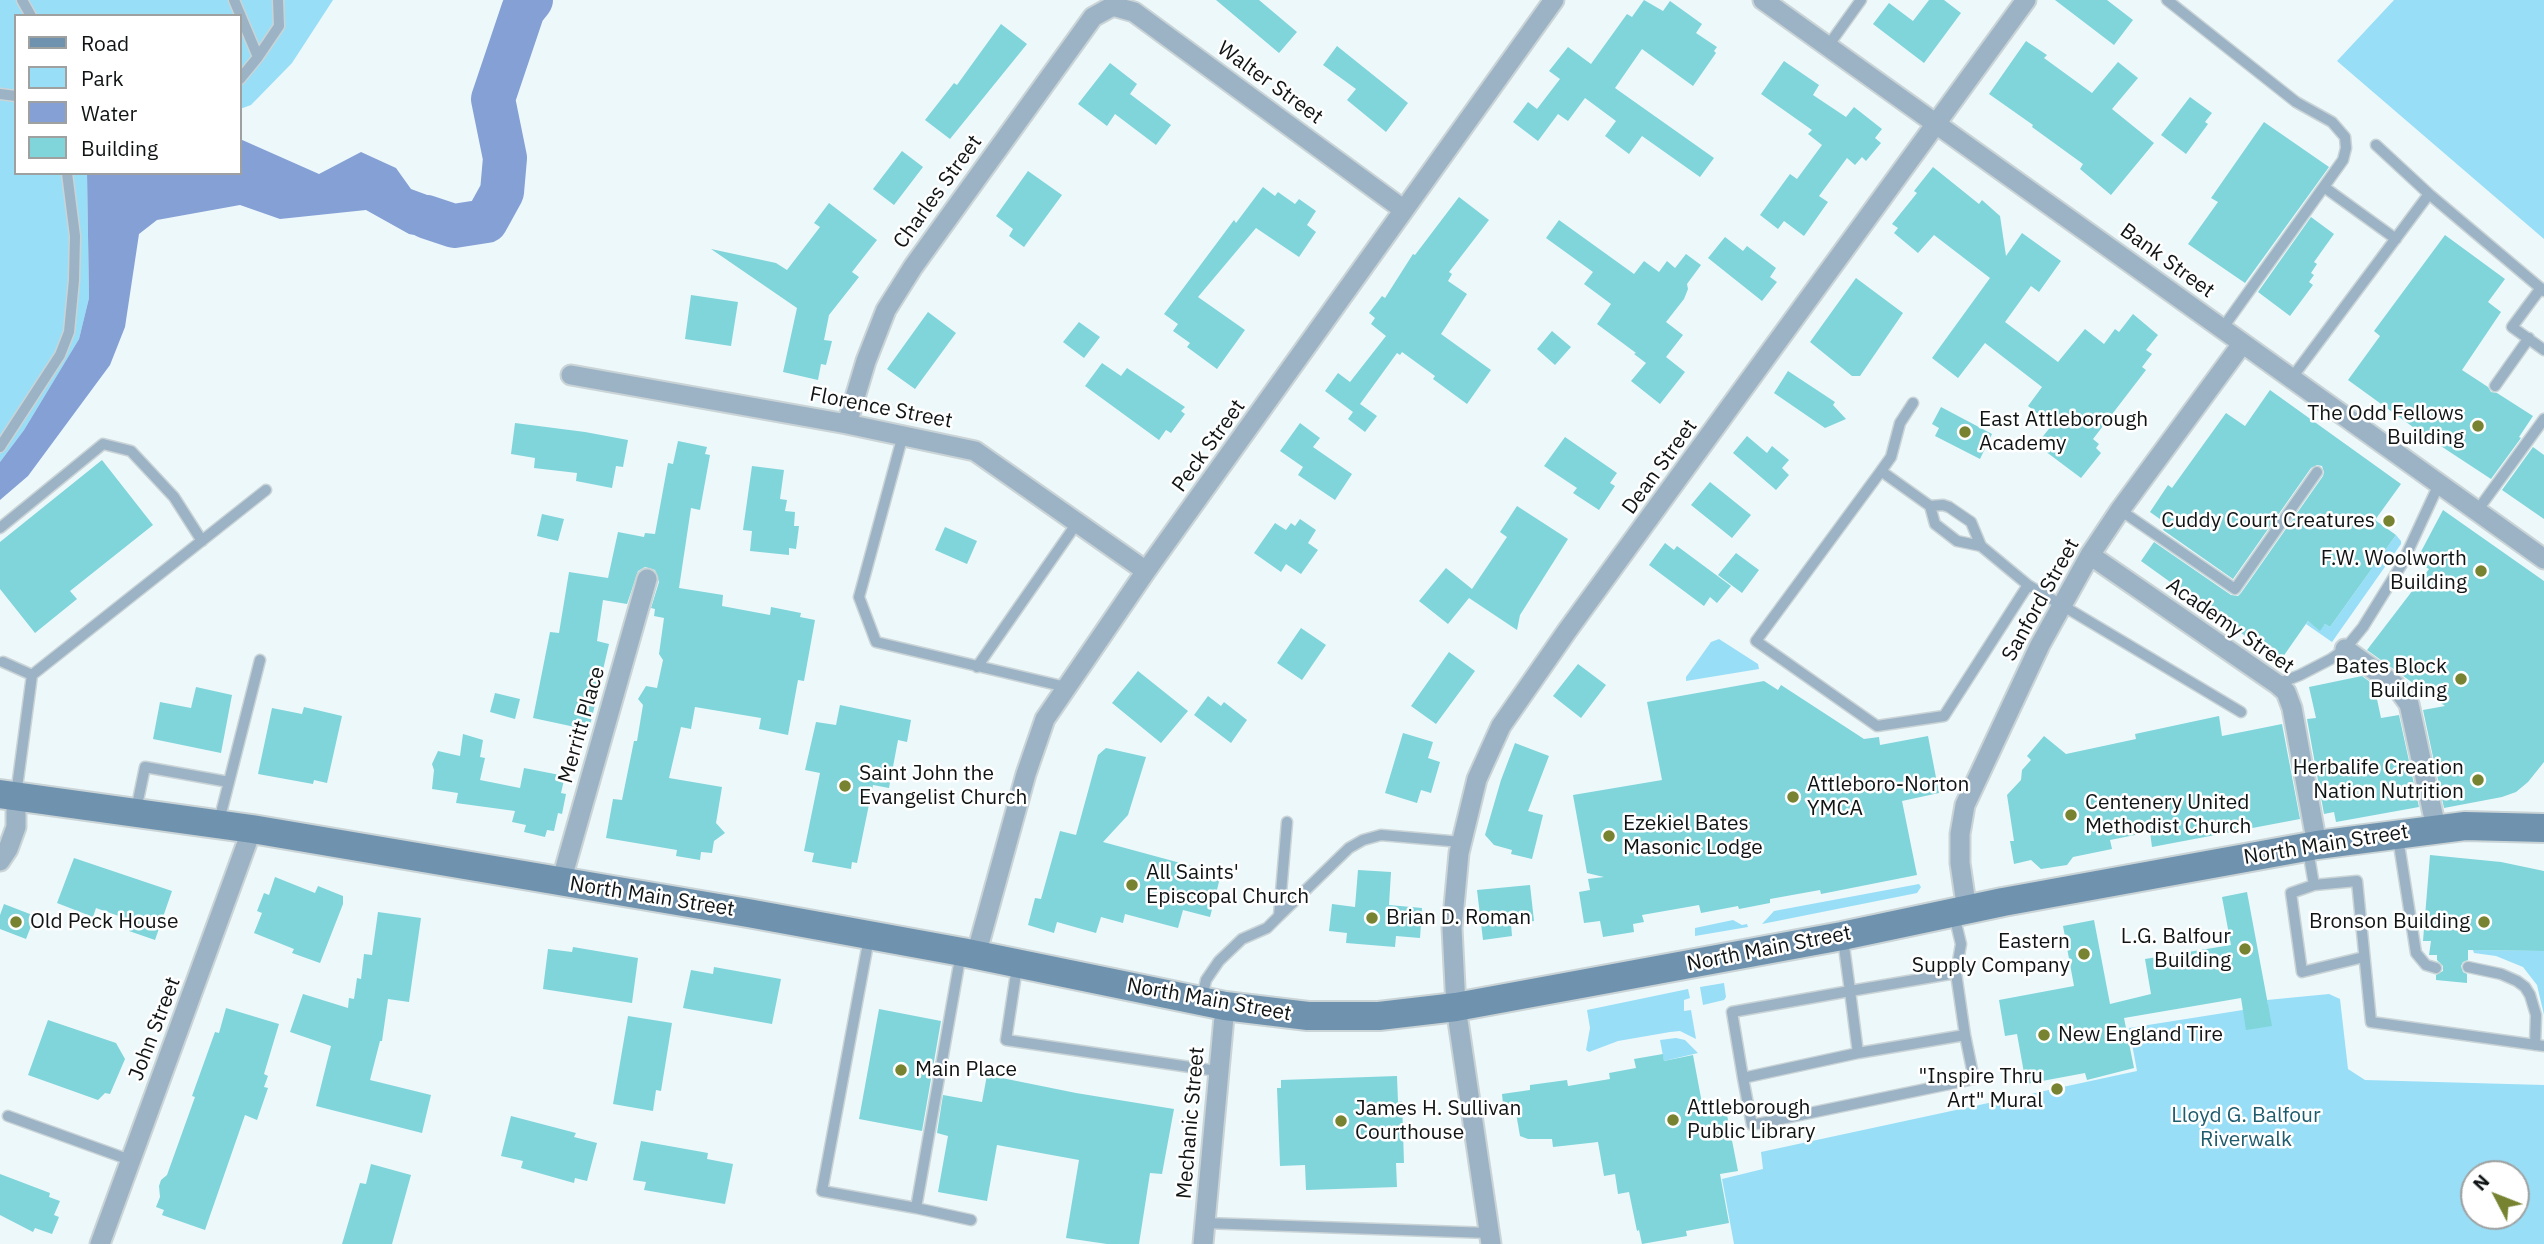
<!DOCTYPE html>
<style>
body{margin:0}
#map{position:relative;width:2544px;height:1244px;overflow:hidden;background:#edf8fb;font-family:"IBM Plex Sans",sans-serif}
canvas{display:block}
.legend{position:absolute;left:14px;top:14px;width:228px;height:161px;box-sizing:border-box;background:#fff;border:2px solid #9fa1a1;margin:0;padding:9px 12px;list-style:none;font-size:21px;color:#101415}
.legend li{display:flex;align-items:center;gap:14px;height:35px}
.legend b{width:35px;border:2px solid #9fa1a1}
.north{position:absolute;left:2460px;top:1160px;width:70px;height:70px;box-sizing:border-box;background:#fff;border:2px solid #9fa1a1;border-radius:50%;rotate:312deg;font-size:19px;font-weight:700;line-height:28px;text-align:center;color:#101415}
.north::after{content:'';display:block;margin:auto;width:24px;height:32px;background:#778330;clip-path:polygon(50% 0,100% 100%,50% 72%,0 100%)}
</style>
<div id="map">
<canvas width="2544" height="1244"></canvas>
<ul class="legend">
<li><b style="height:9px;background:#6f92ae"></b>Road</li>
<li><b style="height:19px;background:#98def7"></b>Park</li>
<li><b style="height:19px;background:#85a0d5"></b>Water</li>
<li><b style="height:19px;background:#7fd5da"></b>Building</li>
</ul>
<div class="north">N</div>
</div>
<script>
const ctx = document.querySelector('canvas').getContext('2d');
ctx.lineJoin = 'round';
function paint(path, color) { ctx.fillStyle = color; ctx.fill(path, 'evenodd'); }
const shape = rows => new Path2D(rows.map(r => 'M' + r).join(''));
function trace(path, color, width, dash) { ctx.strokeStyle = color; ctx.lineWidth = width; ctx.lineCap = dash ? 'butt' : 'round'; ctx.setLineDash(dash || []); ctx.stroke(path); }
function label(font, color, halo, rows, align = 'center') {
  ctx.font = font + ' "IBM Plex Sans",sans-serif'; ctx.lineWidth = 5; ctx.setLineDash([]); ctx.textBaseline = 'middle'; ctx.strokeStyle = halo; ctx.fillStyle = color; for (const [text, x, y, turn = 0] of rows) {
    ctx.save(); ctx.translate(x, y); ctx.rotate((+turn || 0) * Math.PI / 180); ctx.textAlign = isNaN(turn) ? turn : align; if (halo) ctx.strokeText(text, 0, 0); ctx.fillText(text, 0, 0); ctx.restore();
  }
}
paint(shape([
 [0,0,333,0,292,63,251,105,240,109,240,16,16,16,16,173,87,173,89,298,79,339,24,430,0,462],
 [2394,0,2544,0,2544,239,2337,61],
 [2396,535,2401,541,2401,544,2332,642,2306,624,2308,621,2320,630,2325,624,2330,627],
 [1719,639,1758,664,1759,669,1686,681,1686,677,1711,642],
 [1919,884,1921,887,1917,893,1762,924,1774,911],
 [1733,920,1742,925,1747,924,1748,927,1695,936,1695,928],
 [2473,950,2544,951,2544,1015,2537,985,2523,967,2496,956,2474,953],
 [1724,983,1726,997,1724,1000,1703,1005,1700,987],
 [1688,989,1690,998,1684,1000,1684,1011,1691,1010,1696,1039,1680,1031,1670,1032,1618,1041,1589,1052,1586,1050,1590,1028,1587,1010],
 [2329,994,2340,999,2348,1069,2365,1080,2544,1085,2544,1244,1734,1244,1722,1179,1763,1169,1761,1152,2137,1071,2129,1028,2268,1006,2267,1000],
 [2474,1174,2516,1174,2516,1216,2474,1216],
 [1676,1038,1685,1040,1698,1053,1664,1061,1660,1040]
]), '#98def7');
paint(shape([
 [240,139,319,174,361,152,396,168,411,189,476,213,501,232,484,243,460,244,409,234,366,210,280,219,240,205,157,220,139,234,125,327,110,365,28,476,0,500,0,462,24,430,79,339,89,298,87,173,240,173]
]), '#85a0d5');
trace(shape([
 [427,217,454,226,486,221,502,192,505,158,493,99,523,10,531,0]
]), '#85a0d5', 44);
paint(shape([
 [1216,0,1259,0,1297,32,1279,53],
 [1644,0,1663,11,1670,1,1702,24,1696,33,1717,47,1714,51,1716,53,1693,86,1642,49,1615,88,1714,158,1700,177,1642,136,1629,154,1605,136,1616,121,1585,98,1568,121,1558,114,1538,141,1513,122,1528,102,1537,109,1560,79,1549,71,1568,47,1591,64,1627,14,1632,17],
 [1929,0,1944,0,1961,13,1924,63,1873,24,1889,3,1913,21],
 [2055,0,2107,0,2133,20,2114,45],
 [1001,24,1027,44,950,139,925,120,954,83,957,85],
 [2026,41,2047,55,2044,58,2092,93,2118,62,2138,78,2112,109,2154,143,2111,195,2080,169,2083,164,2032,127,2033,125,1989,94],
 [1337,46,1408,103,1386,132,1347,100,1356,89,1323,65],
 [1784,61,1819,85,1813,95,1846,117,1854,107,1882,129,1875,138,1881,143,1866,161,1862,157,1855,165,1847,158,1819,196,1828,202,1804,236,1784,221,1778,229,1760,215,1790,174,1797,179,1822,145,1808,134,1812,130,1761,94],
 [1110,63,1137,84,1130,94,1171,125,1156,145,1115,114,1107,126,1078,104],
 [2190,97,2212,113,2205,122,2208,124,2186,154,2161,135],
 [2264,122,2329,167,2245,283,2188,244,2218,202,2211,198],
 [902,151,923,167,894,205,873,189],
 [1933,167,1979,204,1982,200,2000,216,2006,256,2022,233,2061,261,2039,292,2031,286,2005,322,2058,362,2085,329,2104,344,2115,329,2119,332,2133,314,2158,335,2146,350,2152,354,2142,367,2146,370,2093,439,2099,444,2096,448,2101,453,2081,478,2045,451,2048,446,2040,440,2052,425,2028,406,2042,387,1985,343,1958,378,1932,358,1990,278,1934,235,1918,253,1894,233,1898,228,1892,224,1917,193,1914,191],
 [1028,171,1062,195,1024,247,1009,236,1013,229,996,216],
 [1263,187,1275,196,1278,192,1295,204,1299,199,1316,211,1307,225,1316,232,1299,257,1256,228,1198,297,1245,330,1217,369,1187,347,1190,343,1173,331,1178,324,1164,314,1234,220,1236,223],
 [1459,197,1489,220,1449,272,1452,274,1448,281,1467,294,1441,334,1491,370,1467,404,1433,379,1435,376,1402,352,1400,355,1397,353,1360,404,1377,416,1365,432,1348,419,1353,412,1325,391,1338,373,1350,382,1386,336,1371,324,1375,318,1369,313,1382,296,1385,298,1413,254,1415,255],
 [829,203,877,240,852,272,859,277,829,315,824,340,832,341,826,365,821,364,818,380,783,372,797,308,711,249,776,263,787,270,820,227,814,223],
 [2311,217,2334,234,2314,262,2317,264,2311,273,2314,275,2309,282,2313,285,2290,316,2258,292],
 [1559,220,1634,274,1644,261,1659,272,1667,261,1675,268,1686,254,1701,265,1687,284,1688,289,1684,299,1666,322,1683,335,1666,357,1685,372,1660,404,1631,381,1646,363,1634,354,1636,353,1597,324,1611,304,1584,284,1593,272,1546,238],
 [2445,235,2505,279,2488,302,2501,312,2462,370,2488,387,2491,392,2497,393,2533,416,2519,437,2521,438,2491,479,2424,435,2348,380,2380,336,2374,331],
 [1725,237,1743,251,1747,246,1776,268,1770,277,1777,282,1762,301,1708,258],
 [1856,278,1903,313,1860,376,1852,376,1810,342],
 [691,295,738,302,731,346,685,339],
 [928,312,956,333,915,389,887,369],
 [1079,322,1100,337,1084,358,1063,342],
 [1552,331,1571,347,1555,365,1537,349],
 [1102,363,1121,376,1127,368,1185,407,1181,411,1185,414,1171,433,1166,430,1159,440,1085,386],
 [1788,371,1835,402,1833,405,1846,419,1825,428,1774,393],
 [2270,390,2401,484,2375,520,2396,535,2330,627,2325,624,2320,631,2308,621,2280,661,2141,561,2154,542,2231,595,2238,596,2241,593,2323,476,2324,472,2322,466,2317,465,2311,468,2233,579,2163,530,2167,524,2150,512,2168,485,2172,488,2226,413,2245,426],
 [1941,407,1992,434,1980,459,1935,436,1939,428,1932,424],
 [515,423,585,432,628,440,623,467,616,466,612,488,576,481,577,473,534,468,535,458,511,454],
 [1300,423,1320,438,1313,447,1352,474,1335,500,1298,475,1303,467,1280,451],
 [1747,436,1767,453,1772,446,1789,460,1782,468,1789,475,1776,490,1733,453],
 [1565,437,1617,473,1610,483,1615,486,1599,510,1573,493,1577,488,1544,466],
 [678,441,707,447,705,454,710,455,700,510,691,508,679,588,723,595,722,606,770,615,771,607,801,613,800,617,815,620,804,681,798,680,788,735,759,729,761,718,695,707,691,729,681,727,669,778,722,787,716,823,725,833,714,841,712,853,701,852,700,860,676,856,677,850,606,838,613,799,622,800,634,741,637,741,643,705,638,699,646,686,657,688,663,660,659,654,664,618,654,616,655,609,651,608,659,582,655,570,645,567,638,571,627,604,603,600,597,641,609,644,589,730,533,718,550,632,559,633,569,572,608,578,618,532,644,537,645,533,655,534,668,463,673,464],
 [2533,447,2544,455,2544,519,2502,490],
 [102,460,153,525,70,591,77,599,35,633,0,589,0,542],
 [752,466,784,470,780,499,787,500,785,511,795,512,794,526,799,526,796,549,789,548,789,555,750,551,752,531,743,530],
 [1710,482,1751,515,1732,538,1691,505],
 [1517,506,1568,539,1520,615,1517,630,1469,598,1448,624,1419,601,1446,568,1472,589,1507,537,1500,532],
 [2443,510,2544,581,2544,762,2528,782,2516,792,2502,797,2444,808,2423,710,2445,706,2367,650,2429,569,2416,561],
 [542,514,564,519,558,541,537,536],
 [1300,519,1316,530,1308,543,1318,550,1301,574,1286,564,1281,572,1254,553,1275,523,1286,530,1291,523,1295,526],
 [945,527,977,541,967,564,935,550],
 [1665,543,1674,550,1677,546,1731,586,1717,603,1710,597,1704,606,1649,565],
 [1736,553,1759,570,1742,593,1718,575],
 [1301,628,1326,645,1302,680,1277,663],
 [1449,652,1475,671,1436,724,1411,706],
 [1578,664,1606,685,1581,718,1553,696],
 [1138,671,1188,711,1161,743,1112,703],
 [2362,676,2374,685,2381,718,2399,715,2419,807,2336,822,2334,812,2324,814,2307,719,2316,718,2309,687],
 [1764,681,1778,690,1781,685,1864,739,1879,737,1880,745,1928,736,1939,793,1902,801,1917,875,1821,894,1820,890,1770,899,1770,903,1739,909,1738,906,1701,913,1699,905,1642,915,1644,922,1633,924,1634,932,1603,937,1600,921,1584,923,1579,892,1590,890,1588,879,1604,877,1587,873,1573,795,1662,780,1647,702],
 [196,687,232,695,221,753,153,739,160,702,191,708],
 [495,693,520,699,515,719,490,712],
 [1208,696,1221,706,1224,702,1247,720,1231,743,1194,715],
 [840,705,911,720,907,742,898,740,889,788,873,785,857,863,852,862,851,869,812,862,814,853,804,851,820,773,805,770,816,722,836,725],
 [304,707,342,716,327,783,314,780,313,784,258,774,272,708,302,714],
 [2219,716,2222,736,2282,724,2300,819,2152,847,2150,832,2110,840,2112,849,2073,857,2067,865,2041,869,2031,860,2014,864,2010,841,2014,841,2007,795,2021,780,2022,770,2031,760,2027,756,2044,736,2066,754,2136,739,2135,734],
 [1403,733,1433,742,1428,758,1440,762,1431,793,1421,790,1417,803,1385,793],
 [463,734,483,740,480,757,485,758,480,780,520,788,524,768,565,776,561,793,566,794,562,814,558,813,554,831,547,830,545,837,524,832,526,825,512,822,515,811,456,803,458,793,432,789,434,770,432,764,438,751,460,756],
 [1515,743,1549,756,1528,811,1543,815,1532,859,1511,854,1512,850,1494,845,1485,835,1501,780],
 [1106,748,1146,757,1128,815,1103,842,1221,874,1210,917,1183,910,1178,928,1125,914,1123,923,1101,917,1096,933,1057,922,1054,933,1028,925,1035,898,1041,899,1060,831,1076,835,1098,755],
 [2430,855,2501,862,2544,871,2544,951,2468,950,2468,960,2463,962,2461,966,2463,972,2467,974,2467,983,2436,980,2436,975,2443,971,2443,966,2437,960,2437,955,2429,955,2431,941,2423,941],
 [74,858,172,891,155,940,129,931,133,921,96,908,93,917,57,903],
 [1358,870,1391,872,1389,905,1422,908,1420,938,1396,936,1395,947,1346,943,1347,933,1329,931,1332,904,1355,907],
 [275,877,315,893,318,886,343,896,343,904,320,963,292,953,294,949,254,933,262,913,257,911,264,893,269,895],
 [1530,885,1534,921,1511,924,1512,936,1483,940,1477,890],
 [2247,892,2272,1026,2246,1030,2241,998,2124,1018,2134,1068,2087,1080,2085,1073,2026,1084,2017,1034,2005,1036,1999,1000,2074,986,2063,926,2094,920,2110,1004,2151,994,2145,959,2231,945,2222,897],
 [4,904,35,916,26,939,0,929,0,915],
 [378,912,421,918,409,1002,388,999,382,1041,380,1041,370,1080,431,1095,422,1133,316,1106,331,1046,290,1032,303,994,348,1008,349,998,354,999,357,978,361,979,364,954,372,955],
 [573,947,638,958,632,1003,543,989,548,949,572,952],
 [714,967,781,979,772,1024,683,1008,691,970,713,974],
 [226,1008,279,1024,264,1074,268,1076,264,1087,268,1088,257,1120,245,1115,205,1230,162,1215,164,1210,156,1207,160,1197,159,1186,161,1180,167,1175,195,1097,192,1096,215,1032,219,1033],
 [879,1009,941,1021,922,1131,859,1119],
 [628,1016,672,1023,661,1091,656,1090,653,1111,613,1104],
 [48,1020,116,1043,125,1059,110,1094,105,1093,98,1100,28,1075],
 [1663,1054,1664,1061,1693,1055,1704,1114,1726,1110,1738,1171,1720,1174,1729,1223,1686,1231,1687,1236,1642,1244,1639,1230,1637,1231,1629,1192,1618,1194,1615,1174,1604,1176,1598,1142,1553,1147,1552,1139,1528,1139,1520,1136,1516,1113,1504,1114,1502,1094,1530,1090,1530,1085,1567,1080,1568,1086,1610,1079,1609,1073,1636,1068,1634,1059],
 [987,1075,1076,1093,1174,1109,1162,1174,1150,1173,1139,1244,1107,1244,1066,1238,1079,1160,997,1145,987,1201,938,1192,948,1136,937,1133,943,1095,982,1102],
 [1397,1076,1398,1102,1402,1101,1404,1163,1396,1163,1397,1187,1306,1190,1305,1165,1280,1166,1277,1088,1281,1088,1281,1080],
 [511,1116,576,1133,574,1137,597,1143,587,1181,575,1178,574,1183,521,1168,523,1161,501,1156],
 [641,1141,708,1153,707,1159,733,1164,725,1204,644,1190,646,1182,633,1180],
 [371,1164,411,1175,392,1244,342,1244,360,1183,366,1184],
 [0,1174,50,1193,49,1197,60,1201,54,1215,59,1217,52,1234,35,1228,33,1232,0,1215]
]), '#7fd5da');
const lane = shape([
 [22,0,31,16],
 [234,0,258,57,279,26,278,0],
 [2167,0,2296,102,2332,122,2345,137,2346,148,2343,160,2222,329],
 [1828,46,1861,0],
 [240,79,258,57],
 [0,94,16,96],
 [2376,145,2429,194],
 [2324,187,2396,239],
 [2541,288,2512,327,2544,350],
 [2291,379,2429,194,2544,291],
 [2495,386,2529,338],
 [903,435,859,597,876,642,1066,687],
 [0,447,60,355,69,332,74,280,75,236,67,173],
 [1881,471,1891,457,1900,423,1913,403],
 [1930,506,1935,524,1957,541,1981,546,1971,522,1949,507,1943,505,1930,506,1881,471,1756,641,1877,726,1944,716,2028,585,2241,712],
 [2120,510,2235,589,2317,472],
 [2477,511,2544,419],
 [0,528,103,444,131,451,174,497,202,541],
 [1981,546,2028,585],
 [3,662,32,675],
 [977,667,1077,523],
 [2277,684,2300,675,2331,659,2345,649,2363,627,2402,564,2439,484],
 [16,795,32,675,266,490],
 [136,810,145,767,229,782],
 [219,821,260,660],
 [2398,838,2416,953,2426,965,2436,968],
 [2308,850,2314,885,2357,881,2371,1022,2544,1046],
 [2314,885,2291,893,2302,972,2364,957],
 [1954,915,1961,944,1956,973],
 [1279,916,1349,848,1363,840,1381,835,1461,842],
 [869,938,822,1191,916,1208,961,953],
 [1843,939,1845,954,1850,991,1858,1053,1743,1078,1732,1012,1850,991,1956,973,1965,1035,1858,1053],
 [1017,967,1006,1040,1217,1071],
 [2468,967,2501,974,2517,981,2525,987,2530,995,2536,1015,2535,1045],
 [1202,998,1206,980,1219,961,1242,939,1267,928,1279,916,1287,822],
 [1743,1078,1752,1125,1974,1079,1965,1035],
 [8,1116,130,1160],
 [916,1208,971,1220],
 [1205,1223,1489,1233]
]);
const street = shape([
 [1763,0,2544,559],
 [571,375,847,424,975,451,1146,571],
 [847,424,866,361,886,310,913,267,1093,17,1113,6,1134,12,1404,210],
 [2090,555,2277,684,2286,692,2292,708,2317,845],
 [2345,649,2395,685,2409,704,2436,828],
 [0,861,8,849,16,827,16,796],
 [561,882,647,579],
 [1967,911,1960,863,1960,834,1965,805,2040,645,2090,555,2120,510,2242,344],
 [976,955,1026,774,1045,719,1146,571,1554,0],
 [100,1244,252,829],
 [1203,1244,1225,1006],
 [1491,1244,1456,1007,1452,928,1459,853,1477,779,1501,726,1567,631,2026,0]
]);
const secondary = shape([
 [0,794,252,829,748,913,962,952,1225,1006,1308,1016,1379,1016,1456,1007,1842,936,2003,902,2317,845,2465,826,2544,828]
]);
trace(lane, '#cad4d6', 13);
trace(street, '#cad4d6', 23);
trace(secondary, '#cad4d6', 32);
trace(lane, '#9cb3c6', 10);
trace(street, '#9cb3c6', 19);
trace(secondary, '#6f92ae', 28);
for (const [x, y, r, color] of [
 [2478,426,7,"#778330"],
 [1965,432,7,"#778330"],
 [2389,521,7,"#778330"],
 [2481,571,7,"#778330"],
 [2461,679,7,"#778330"],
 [2478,780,7,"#778330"],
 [845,786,7,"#778330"],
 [1793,797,7,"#778330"],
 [2071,815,7,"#778330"],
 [1609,836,7,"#778330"],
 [1132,885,7,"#778330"],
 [1372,918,7,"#778330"],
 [16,922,7,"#778330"],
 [2484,922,7,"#778330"],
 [2245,949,7,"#778330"],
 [2084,954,7,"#778330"],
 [2044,1035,7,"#778330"],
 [901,1070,7,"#778330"],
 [2057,1089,7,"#778330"],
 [1673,1120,7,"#778330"],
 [1341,1121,7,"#778330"]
]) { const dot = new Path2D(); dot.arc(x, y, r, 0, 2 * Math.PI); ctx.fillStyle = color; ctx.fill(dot); trace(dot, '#fff', 2.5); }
label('21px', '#101415', '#fff', [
 ["Walter Street",1270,83,36],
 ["Charles Street",938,192,-54],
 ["Bank Street",2167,261,36],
 ["Florence Street",881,408,11],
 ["Peck Street",1209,446,-54],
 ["Dean Street",1660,467,-54],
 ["Sanford Street",2041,600,-61],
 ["Academy Street",2230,626,35],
 ["Merritt Place",582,725,-74],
 ["North Main Street",2326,845,-9],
 ["North Main Street",652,897,9],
 ["North Main Street",1769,949,-11],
 ["North Main Street",1209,1000,10],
 ["John Street",155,1029,-69],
 ["Mechanic Street",1191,1123,-85]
]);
label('21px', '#101415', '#fff', [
 ["The Odd Fellows",2464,414,"right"],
 ["Building",2464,438,"right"],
 ["East Attleborough",1979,420],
 ["Academy",1979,444],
 ["Cuddy Court Creatures",2375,521,"right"],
 ["F.W. Woolworth",2467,559,"right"],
 ["Building",2467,583,"right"],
 ["Bates Block",2447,667,"right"],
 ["Building",2447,691,"right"],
 ["Herbalife Creation",2464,768,"right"],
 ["Nation Nutrition",2464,792,"right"],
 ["Saint John the",859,774],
 ["Evangelist Church",859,798],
 ["Attleboro-Norton",1807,785],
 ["YMCA",1807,809],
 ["Centenery United",2085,803],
 ["Methodist Church",2085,827],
 ["Ezekiel Bates",1623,824],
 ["Masonic Lodge",1623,848],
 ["All Saints'",1146,873],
 ["Episcopal Church",1146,897],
 ["Brian D. Roman",1386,918],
 ["Old Peck House",30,922],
 ["Bronson Building",2470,922,"right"],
 ["L.G. Balfour",2231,937,"right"],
 ["Building",2231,961,"right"],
 ["Eastern",2070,942,"right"],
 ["Supply Company",2070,966,"right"],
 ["New England Tire",2058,1035],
 ["Main Place",915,1070],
 ["\"Inspire Thru",2043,1077,"right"],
 ["Art\" Mural",2043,1101,"right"],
 ["Attleborough",1687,1108],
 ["Public Library",1687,1132],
 ["James H. Sullivan",1355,1109],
 ["Courthouse",1355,1133]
], 'left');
label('21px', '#1d5b6d', '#fff', [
 ["Lloyd G. Balfour",2246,1116],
 ["Riverwalk",2246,1140]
]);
</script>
